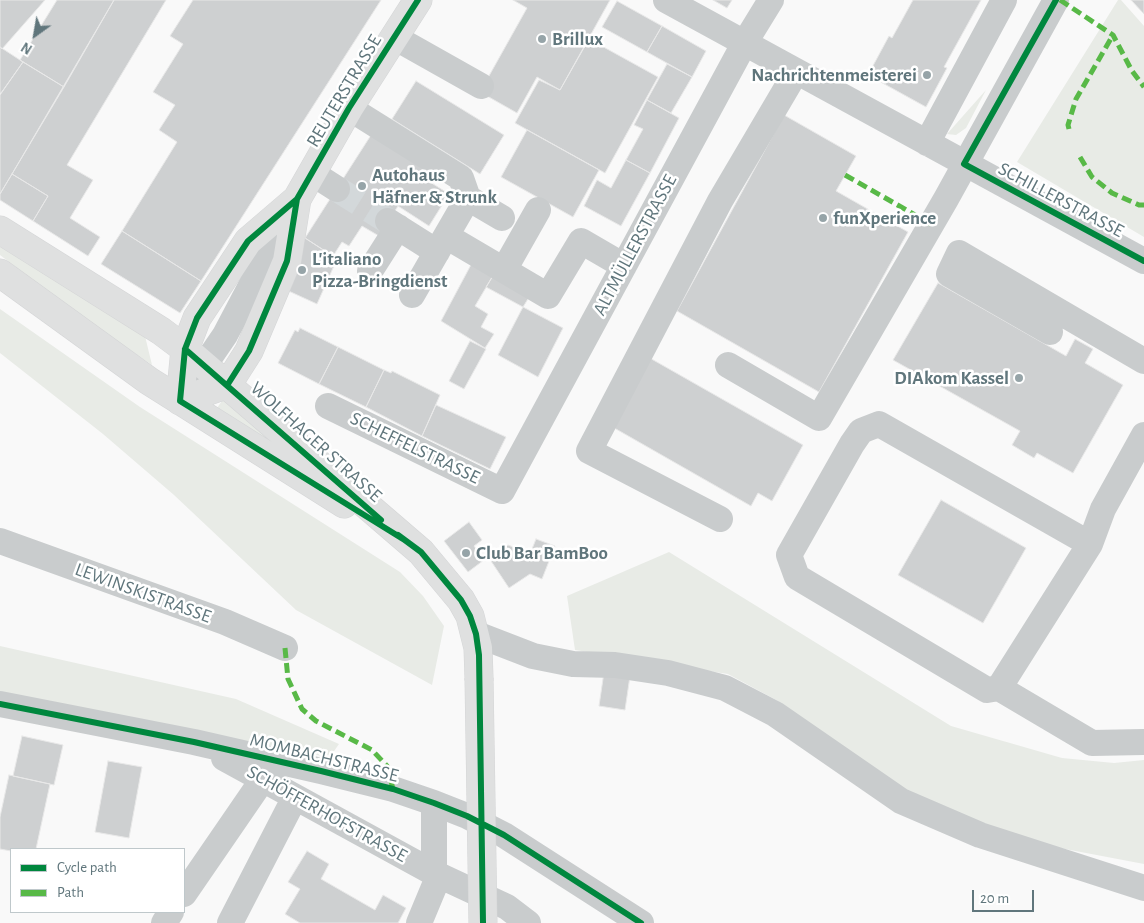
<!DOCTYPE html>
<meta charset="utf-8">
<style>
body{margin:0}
#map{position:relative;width:1144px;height:923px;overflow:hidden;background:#f9f9f9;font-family:"Alegreya Sans",sans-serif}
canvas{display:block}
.legend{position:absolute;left:10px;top:848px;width:175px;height:65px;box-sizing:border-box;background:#fff;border:1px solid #bfc8cb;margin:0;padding:6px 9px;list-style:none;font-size:15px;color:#60767c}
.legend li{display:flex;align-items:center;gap:10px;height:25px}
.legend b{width:25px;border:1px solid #bfc8cb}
.north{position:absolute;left:10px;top:10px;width:50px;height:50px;-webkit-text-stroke:4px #fff;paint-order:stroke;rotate:212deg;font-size:14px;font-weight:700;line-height:20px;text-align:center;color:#60767c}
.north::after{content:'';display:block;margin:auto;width:18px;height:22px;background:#60767c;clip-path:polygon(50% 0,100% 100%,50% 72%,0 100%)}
.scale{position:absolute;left:972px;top:890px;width:62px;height:22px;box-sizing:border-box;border:2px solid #60767c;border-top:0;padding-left:6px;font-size:15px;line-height:18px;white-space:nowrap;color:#60767c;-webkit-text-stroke:4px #fff;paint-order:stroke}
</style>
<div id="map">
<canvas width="1144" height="923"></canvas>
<ul class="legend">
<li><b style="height:6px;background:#00873e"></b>Cycle path</li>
<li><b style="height:6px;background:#58b947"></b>Path</li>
</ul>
<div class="north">N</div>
<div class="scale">20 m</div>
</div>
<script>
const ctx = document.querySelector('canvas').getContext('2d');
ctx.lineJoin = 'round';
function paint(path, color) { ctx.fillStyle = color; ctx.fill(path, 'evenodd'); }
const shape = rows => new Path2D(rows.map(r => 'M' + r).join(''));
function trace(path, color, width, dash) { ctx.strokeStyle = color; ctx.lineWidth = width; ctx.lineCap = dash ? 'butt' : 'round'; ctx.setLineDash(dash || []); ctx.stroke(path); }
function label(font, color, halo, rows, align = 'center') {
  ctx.font = font + ' "Alegreya Sans",sans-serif'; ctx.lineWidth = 5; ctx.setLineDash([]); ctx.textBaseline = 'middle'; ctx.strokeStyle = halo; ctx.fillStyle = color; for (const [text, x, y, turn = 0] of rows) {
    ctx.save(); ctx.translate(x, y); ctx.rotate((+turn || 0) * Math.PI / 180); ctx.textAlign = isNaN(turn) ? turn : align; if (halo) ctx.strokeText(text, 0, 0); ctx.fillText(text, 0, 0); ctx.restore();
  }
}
paint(shape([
 [1118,0,1121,0,1144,26,1144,237,1017,162],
 [986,90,966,128,956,135,947,134],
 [0,243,145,336,152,365,77,314,0,255],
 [0,309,140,407,400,572,423,596,444,626,432,685,296,610,174,495,103,434,0,353],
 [224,398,344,497,217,408],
 [669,552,951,726,1062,758,1114,763,1144,760,1144,864,1023,841,881,782,778,701,728,674,575,650,567,596],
 [0,646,236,699,339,744,330,757,266,747,0,695]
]), '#e8ebe6');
const building = shape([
 [0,0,45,0,2,49,0,47,0,0],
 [57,0,114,0,64,87,20,60,57,0],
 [114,0,166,0,67,165,93,180,70,218,100,237,88,256,33,221,48,196,12,174,114,0],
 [193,0,381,0,201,281,122,231,177,142,159,130,175,105,153,92,183,44,170,36,193,0],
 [513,0,610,0,560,90,537,77,517,113,480,92,527,8,513,0],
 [713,0,732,0,727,8,713,0],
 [913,0,981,0,944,67,947,68,926,107,868,75,889,36,892,38,913,0],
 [1131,0,1144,0,1144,14,1131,0],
 [617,1,662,26,647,52,602,27,617,1],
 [662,26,706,51,692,77,647,52,662,26],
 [589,39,658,77,605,173,515,123,539,80,560,90,589,39],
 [0,47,23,62,1,93,0,93,0,47],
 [23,62,64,87,0,194,0,95,23,62],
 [667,64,692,77,671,113,647,100,667,64],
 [416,81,504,135,480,174,392,119,416,81],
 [647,100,679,118,650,173,626,160,643,129,634,125,647,100],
 [784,115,856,156,836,191,908,232,819,392,677,311,784,115],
 [527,130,599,170,573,217,501,177,527,130],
 [373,132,425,164,419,175,449,194,429,226,398,206,379,236,362,226,349,246,342,242,333,256,305,238,373,132],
 [626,160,650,173,621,226,584,206,597,180,611,188,626,160],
 [12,174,48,196,33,221,0,200,0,194,12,174],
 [122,231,201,281,180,313,101,264,122,231],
 [305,238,337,259,317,304,282,288,305,238],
 [473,261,494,274,475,306,488,314,481,327,494,334,485,348,441,321,473,261],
 [494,274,531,294,523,307,486,287,494,274],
 [938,283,1066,356,1075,339,1093,349,1085,363,1123,385,1073,473,1037,453,1034,458,1012,445,1020,431,893,360,938,283],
 [523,307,563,328,538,377,498,355,523,307],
 [300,328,338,347,319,384,278,363,295,330,298,332,300,328],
 [470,341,486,349,464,389,449,381,470,341],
 [338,347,384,370,366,407,319,384,338,347],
 [648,357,803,445,772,501,758,493,751,506,609,425,648,357],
 [384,370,391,373,392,371,440,395,422,436,366,407,384,370],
 [436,405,506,437,490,469,422,436,436,405],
 [941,500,1026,548,983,623,898,575,941,500],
 [469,522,482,540,474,546,484,560,468,572,444,541,469,522],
 [536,539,555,546,542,579,530,574,509,588,489,558,508,545,530,554,536,539],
 [604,672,630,676,625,710,599,706,604,672],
 [22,736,63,745,54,785,13,776,22,736],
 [108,761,142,767,129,838,95,832,108,761],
 [9,775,50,784,36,849,11,849,11,851,0,849,0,817,9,775],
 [307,851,329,864,321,879,375,910,383,895,406,908,398,923,300,923,285,914,300,889,288,882,307,851]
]);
paint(building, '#ced0d1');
trace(building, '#e8e8e8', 1);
trace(shape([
 [337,189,388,221]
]), '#d3d8da', 26, [26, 13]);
const major = shape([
 [0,230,161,331,185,349,421,552,461,600,470,616,478,648,479,678],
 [0,273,149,381,344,504],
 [180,401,185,349,197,318,248,241,297,199,349,108,418,0],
 [180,401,228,384,249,351,287,261,297,199]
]);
trace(major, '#d4d5d6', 29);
trace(shape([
 [666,0,1144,261],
 [394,37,481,86],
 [349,108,461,178,468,198],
 [927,143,1004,0],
 [312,173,337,189],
 [388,221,437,252],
 [446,236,468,198,502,218],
 [504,270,538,210],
 [370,271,398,227],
 [412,295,446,236,548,296,581,241,624,266],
 [1050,332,949,274,959,253,1144,361],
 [728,365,819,418,946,199,1056,0],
 [180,401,225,335,294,204],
 [328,406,502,491,744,44,771,0],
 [1144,435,1103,509,1090,544,999,688,1092,743,1144,742],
 [720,519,589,451,720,201,796,72],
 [0,541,225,622,285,648],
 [476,634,533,656,573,664,615,665,668,673,725,688,775,714,901,801,980,835,1144,888],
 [999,688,987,690,797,577,789,555,852,444,861,431,879,424,1090,544],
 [0,704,194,742,321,771,393,789,434,803,467,816,504,835,641,923],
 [224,758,434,873,507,907,528,923],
 [434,873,434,803],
 [184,894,263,779],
 [164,923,171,912],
 [230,923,295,797],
 [419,923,439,875]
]), '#c9cccd', 26);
trace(major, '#dfe0e0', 28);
const majorBridge = shape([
 [479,678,483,923]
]);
trace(majorBridge, '#d4d5d6', 29, []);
trace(majorBridge, '#dfe0e0', 28);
trace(shape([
 [1060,0,1113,35,1132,71,1144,87],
 [1069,129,1068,125,1076,99,1113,35],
 [1080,157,1092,177,1112,193,1139,205,1144,205],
 [845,175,931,224],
 [285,648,288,679,302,709,316,721,372,750,387,766,393,789]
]), '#58b947', 5, [10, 5]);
trace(shape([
 [1056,0,964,164,1144,261],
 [185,349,381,520],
 [228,384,249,351,287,261,297,199],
 [398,535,421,552,461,600,470,616,476,634,479,655,483,923],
 [403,539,180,401,185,349,197,318,248,241,297,199,349,108,418,0],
 [0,704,194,742,321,771,393,789,434,803,467,816,504,835,641,923]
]), '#00873e', 6);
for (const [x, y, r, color] of [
 [542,39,5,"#96a4a8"],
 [927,75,5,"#96a4a8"],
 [362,186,5,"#96a4a8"],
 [823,218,5,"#96a4a8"],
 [302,270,5,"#96a4a8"],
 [1019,378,5,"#96a4a8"],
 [466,553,5,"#96a4a8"]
]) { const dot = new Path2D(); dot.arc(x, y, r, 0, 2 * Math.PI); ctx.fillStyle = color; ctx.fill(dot); trace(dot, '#fff', 2); }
label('bold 19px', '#60767c', '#fff', [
 ["Brillux",552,39],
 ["Nachrichtenmeisterei",917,75,"right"],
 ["Autohaus",372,175],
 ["Häfner & Strunk",372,197],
 ["funXperience",833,218],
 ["L'italiano",312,259],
 ["Pizza-Bringdienst",312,281],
 ["DIAkom Kassel",1009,378,"right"],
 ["Club Bar BamBoo",476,553]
], 'left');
label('19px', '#60767c', '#fff', [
 ["REUTERSTRASSE",344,91,-59],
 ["SCHILLERSTRASSE",1061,200,28],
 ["ALTMÜLLERSTRASSE",635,245,-62],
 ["WOLFHAGER STRASSE",316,442,42],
 ["SCHEFFELSTRASSE",415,448,26],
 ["LEWINSKISTRASSE",143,593,20],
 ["MOMBACHSTRASSE",324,758,14],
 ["SCHÖFFERHOFSTRASSE",327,814,29]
]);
</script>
